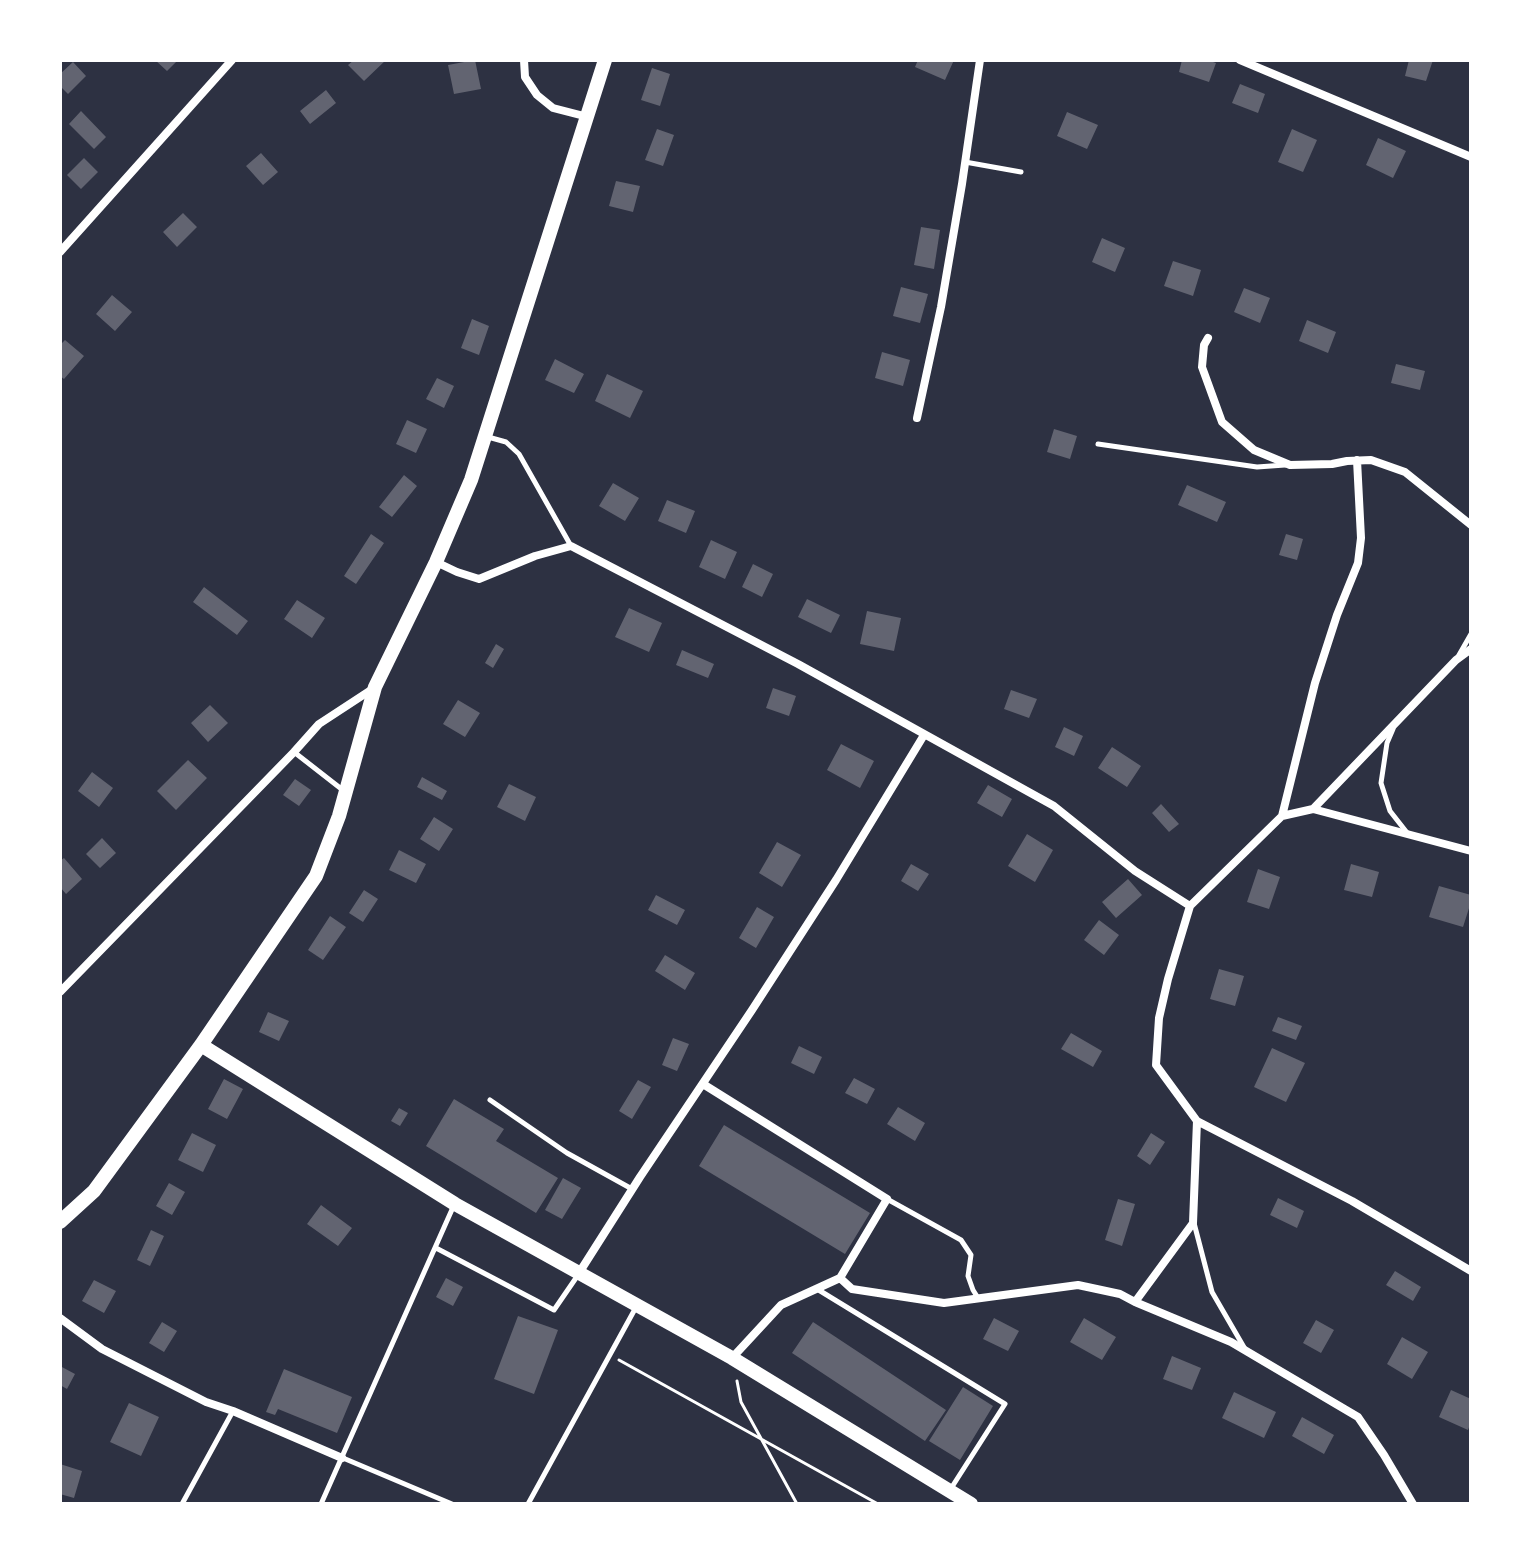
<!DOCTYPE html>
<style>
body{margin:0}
#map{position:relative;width:1531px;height:1564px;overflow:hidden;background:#2d3142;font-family:"Libre Baskerville",serif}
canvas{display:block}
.frame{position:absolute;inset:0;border:62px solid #fff;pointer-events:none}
</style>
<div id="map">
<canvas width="1531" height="1564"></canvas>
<div class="frame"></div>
</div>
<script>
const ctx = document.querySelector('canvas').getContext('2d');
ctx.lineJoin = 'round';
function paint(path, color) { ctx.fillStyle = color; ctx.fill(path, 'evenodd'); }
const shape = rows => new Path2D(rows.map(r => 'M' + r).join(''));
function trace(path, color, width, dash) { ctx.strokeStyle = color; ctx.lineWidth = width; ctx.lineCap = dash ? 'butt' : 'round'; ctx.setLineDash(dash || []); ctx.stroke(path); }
paint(shape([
 [155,60,178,60,167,71],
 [354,60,386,60,364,81,348,65],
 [475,60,481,89,454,94,448,65],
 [918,60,954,60,945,80,915,67],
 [1182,60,1207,60,1216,63,1209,82,1179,72],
 [1409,60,1433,60,1426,81,1405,76],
 [73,62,86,76,68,94,60,86,60,74],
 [652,68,670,74,660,106,641,100],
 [1240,84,1265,94,1258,113,1232,103],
 [326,90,336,103,310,124,300,111],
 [81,111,106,137,94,149,69,124],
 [1067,112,1098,125,1087,149,1057,136],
 [657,129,674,135,663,166,645,160],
 [1292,129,1317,140,1303,172,1278,162],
 [1378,138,1406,151,1393,178,1366,165],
 [261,153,278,172,263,185,246,166],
 [84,158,98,172,81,189,67,175],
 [616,181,640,186,633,212,609,206],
 [183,213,197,227,177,247,163,232],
 [921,227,940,230,934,269,914,265],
 [1102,238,1125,248,1115,272,1092,262],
 [1173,261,1201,270,1193,296,1164,286],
 [901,287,928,294,920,323,893,316],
 [1244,288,1270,298,1260,323,1234,312],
 [112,295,132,312,115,331,96,314],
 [472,319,489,326,479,355,461,348],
 [1307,320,1336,332,1328,353,1299,341],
 [65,340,84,356,64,379,60,376,60,345],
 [882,352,910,360,903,386,875,378],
 [555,359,584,374,574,393,545,380],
 [1396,364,1425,371,1420,390,1391,383],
 [607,374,643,391,630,418,595,401],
 [437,378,454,386,444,408,426,399],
 [407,420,427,429,416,453,396,444],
 [1054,429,1077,436,1070,459,1047,452],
 [404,475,417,486,392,517,379,507],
 [613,483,639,498,625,521,599,506],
 [1187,485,1226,502,1217,522,1178,505],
 [667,500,695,511,686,533,658,521],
 [371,534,384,543,356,584,344,576],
 [1286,534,1303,539,1297,560,1279,555],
 [711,540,737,552,725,579,699,567],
 [753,564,773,574,762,597,742,587],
 [204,587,248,621,237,635,193,602],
 [807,599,840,615,831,633,798,617],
 [297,600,325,618,312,638,284,619],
 [629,608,662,623,649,652,615,637],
 [867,611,901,618,894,651,860,644],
 [496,644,504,649,493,668,485,663],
 [682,650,714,664,708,678,676,665],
 [773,688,796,696,789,716,766,708],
 [1011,690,1037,699,1029,718,1004,709],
 [458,700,480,713,465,737,443,724],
 [210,705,228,723,208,742,191,723],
 [1064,727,1083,736,1074,756,1055,747],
 [841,744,874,761,860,788,827,770],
 [1112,747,1141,766,1127,787,1098,768],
 [188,760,207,778,176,810,157,791],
 [92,772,113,788,99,807,78,791],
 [422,777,447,791,442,800,417,787],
 [295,779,311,790,299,806,283,795],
 [509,784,536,797,525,821,497,807],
 [988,785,1012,799,1002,817,977,803],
 [1161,804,1179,824,1169,832,1152,813],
 [434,817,453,829,439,851,420,839],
 [1027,834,1053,850,1035,882,1008,866],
 [102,838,116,853,100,868,86,854],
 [777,842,801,855,782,887,759,873],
 [399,850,426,864,416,883,389,870],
 [64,858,82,879,66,894,60,887,60,861],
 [911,864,929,874,918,891,901,881],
 [1351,864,1379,872,1372,897,1344,890],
 [1258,869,1280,877,1269,909,1247,902],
 [1128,879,1142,895,1116,918,1102,902],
 [1439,886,1471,895,1471,902,1463,927,1429,917],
 [364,890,378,899,363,922,349,913],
 [656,895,685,910,677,925,648,910],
 [757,907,774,917,756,948,739,938],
 [330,916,346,927,323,960,308,950],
 [1099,920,1119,935,1104,955,1084,940],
 [665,955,695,973,685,990,655,971],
 [1219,969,1244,976,1235,1006,1210,999],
 [268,1012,289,1021,279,1041,259,1032],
 [1278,1017,1302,1026,1296,1040,1272,1031],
 [1071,1033,1102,1051,1093,1067,1061,1049],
 [673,1038,689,1044,677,1071,662,1065],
 [799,1046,822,1057,814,1074,791,1063],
 [1272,1048,1305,1063,1286,1102,1254,1087],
 [854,1078,875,1089,867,1104,845,1093],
 [224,1079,243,1089,227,1119,208,1109],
 [638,1080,651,1087,632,1119,619,1111],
 [454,1099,504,1129,496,1141,558,1178,536,1213,426,1146],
 [898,1107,925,1123,915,1141,887,1124],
 [399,1108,408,1113,400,1126,391,1121],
 [724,1125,870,1213,845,1254,699,1166],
 [192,1133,216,1145,203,1172,178,1160],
 [1151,1133,1165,1142,1150,1165,1137,1156],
 [563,1178,581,1188,562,1219,545,1210],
 [169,1183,185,1192,172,1215,156,1206],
 [1278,1198,1304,1211,1297,1228,1270,1215],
 [1118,1199,1135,1204,1122,1246,1105,1240],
 [321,1205,352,1228,338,1246,307,1224],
 [151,1230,164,1236,150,1266,137,1260],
 [1395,1271,1421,1287,1413,1301,1386,1285],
 [446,1278,463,1287,453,1306,436,1297],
 [94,1280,116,1291,104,1313,82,1301],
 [518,1316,558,1330,534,1394,494,1379],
 [994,1318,1019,1331,1008,1351,983,1339],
 [1084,1318,1116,1337,1102,1360,1070,1342],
 [1316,1320,1334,1330,1321,1353,1303,1343],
 [162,1322,177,1331,164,1352,149,1343],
 [813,1322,946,1410,925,1441,792,1353],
 [1402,1337,1428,1352,1412,1379,1387,1364],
 [1172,1356,1201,1368,1192,1390,1163,1379],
 [60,1366,75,1374,67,1389,60,1385],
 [284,1369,352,1397,337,1433,278,1409,275,1415,266,1412],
 [963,1387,993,1406,960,1460,929,1441],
 [1451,1390,1471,1399,1471,1422,1468,1430,1439,1417],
 [1234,1392,1276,1412,1264,1438,1222,1418],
 [129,1403,159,1417,141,1456,110,1442],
 [1302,1417,1334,1435,1324,1454,1292,1436],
 [60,1464,82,1471,74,1498,60,1494]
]), '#626471');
trace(shape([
 [619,1360,878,1504],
 [737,1381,741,1402,797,1504]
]), '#fff', 3);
trace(shape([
 [965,162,1021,172],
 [488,437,506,442,519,454,571,546],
 [1098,444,1257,467,1285,465],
 [1459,655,1471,634],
 [1393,729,1387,743,1381,783,1390,811,1408,834],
 [294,752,344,791],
 [490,1100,567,1153,632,1189],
 [887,1199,961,1240,971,1255,968,1276,973,1290,978,1298],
 [1194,1223,1212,1292,1245,1349],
 [436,1248,554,1310,578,1275],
 [817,1289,1005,1404,950,1490],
 [343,1458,452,1504],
 [182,1504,233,1411],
 [321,1504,454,1205],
 [528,1504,635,1309]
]), '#fff', 5);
trace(shape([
 [524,60,525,77,537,95,553,108,588,117],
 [1240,60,1471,157],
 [60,252,232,60],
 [1208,338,1204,345,1202,367,1222,422,1254,450,1290,465,1332,464,1347,461,1371,460,1405,472,1471,525],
 [917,418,941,307,962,184,980,60],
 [436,562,457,572,479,579,535,556,571,546,798,664,1054,806,1135,871,1190,906],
 [1313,809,1471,851],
 [1282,816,1315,683,1337,615,1358,563,1361,538,1357,460],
 [60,992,294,752,319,724,374,688],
 [703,1084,887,1199,840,1278,781,1305,732,1358],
 [1197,1121,1352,1201,1471,1271],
 [579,1273,640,1177,752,1010,836,880,924,735],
 [840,1278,852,1289,944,1303,1078,1285,1120,1294,1135,1302,1231,1342,1358,1417,1384,1455,1413,1504],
 [1135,1302,1193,1223,1197,1121,1156,1065,1159,1018,1168,979,1190,906,1282,816,1313,809,1456,660,1471,649],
 [60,1318,102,1349,206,1402,233,1411,342,1458]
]), '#fff', 8);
trace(shape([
 [201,1045,455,1204,732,1358,971,1504],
 [60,1222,94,1191,201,1045,316,876,339,816,375,687,436,562,471,480,605,60]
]), '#fff', 14);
</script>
